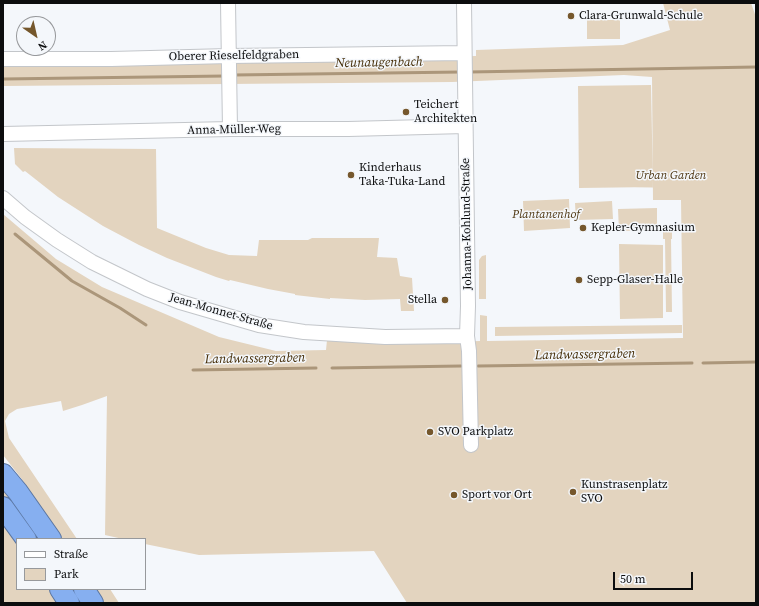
<!DOCTYPE html>
<meta charset="utf-8">
<style>
body{margin:0}
#map{position:relative;width:759px;height:606px;overflow:hidden;background:#f4f7fb;font-family:"Source Serif 4",serif}
canvas{display:block}
.frame{position:absolute;inset:0;border:4px solid #0c0d0e;pointer-events:none}
.legend{position:absolute;left:16px;top:538px;width:130px;height:52px;box-sizing:border-box;background:#f4f7fb;border:1px solid #97999c;margin:0;padding:5px 7px;list-style:none;font-size:12px;color:#0c0d0e}
.legend li{display:flex;align-items:center;gap:8px;height:20px}
.legend b{width:20px;border:1px solid #97999c}
.north{position:absolute;left:16px;top:16px;width:40px;height:40px;box-sizing:border-box;background:#f4f7fb;border:1px solid #97999c;border-radius:50%;rotate:146deg;font-size:11px;font-weight:700;line-height:16px;text-align:center;color:#0c0d0e}
.north::after{content:'';display:block;margin:auto;width:14px;height:18px;background:#75572c;clip-path:polygon(50% 0,100% 100%,50% 72%,0 100%)}
.scale{position:absolute;left:613px;top:572px;width:80px;height:18px;box-sizing:border-box;border:2px solid #0c0d0e;border-top:0;padding-left:5px;font-size:12px;line-height:14px;white-space:nowrap;color:#0c0d0e;-webkit-text-stroke:3px #f4f7fb;paint-order:stroke}
</style>
<div id="map">
<canvas width="759" height="606"></canvas>
<div class="frame"></div>
<ul class="legend">
<li><b style="height:5px;background:#fff"></b>Straße</li>
<li><b style="height:11px;background:#e3d4bf"></b>Park</li>
</ul>
<div class="north">N</div>
<div class="scale">50 m</div>
</div>
<script>
const ctx = document.querySelector('canvas').getContext('2d');
ctx.lineJoin = 'round';
function paint(path, color) { ctx.fillStyle = color; ctx.fill(path, 'evenodd'); }
const shape = rows => new Path2D(rows.map(r => 'M' + r).join(''));
function trace(path, color, width, dash) { ctx.strokeStyle = color; ctx.lineWidth = width; ctx.lineCap = dash ? 'butt' : 'round'; ctx.setLineDash(dash || []); ctx.stroke(path); }
function label(font, color, halo, rows, align = 'center') {
  ctx.font = font + ' "Source Serif 4",serif'; ctx.lineWidth = 3; ctx.setLineDash([]); ctx.textBaseline = 'middle'; ctx.strokeStyle = halo; ctx.fillStyle = color; for (const [text, x, y, turn = 0] of rows) {
    ctx.save(); ctx.translate(x, y); ctx.rotate((+turn || 0) * Math.PI / 180); ctx.textAlign = isNaN(turn) ? turn : align; if (halo) ctx.strokeText(text, 0, 0); ctx.fillText(text, 0, 0); ctx.restore();
  }
}
paint(shape([
 [663,3,751,3,756,17,756,603,407,603,374,551,199,555,145,544,145,539,123,539,105,535,107,396,82,405,63,411,61,401,17,409,9,414,5,421,9,438,77,539,62,539,21,478,3,455,3,214,56,259,102,287,219,337,276,351,326,350,327,340,382,344,480,341,480,315,487,316,487,341,683,338,681,200,653,200,652,77,624,75,452,82,3,86,3,63,476,56,476,50,623,45,670,30],
 [587,20,620,20,620,39,587,39],
 [651,85,653,187,579,188,578,86],
 [14,148,156,149,157,228,206,248,229,255,257,256,259,240,308,240,312,238,379,238,377,257,397,258,400,276,412,278,414,311,401,311,400,299,365,300,330,298,330,299,295,295,295,294,268,289,230,280,229,281,216,277,167,258,139,245,103,226,58,197,25,171,23,172,15,164],
 [569,199,570,228,524,231,523,201],
 [612,201,613,219,576,220,575,203],
 [657,208,657,230,619,231,618,209],
 [663,230,672,230,672,239,671,239,672,312,666,312,665,239,663,239],
 [619,244,663,245,663,318,620,319],
 [486,255,486,299,479,299,479,260,482,256],
 [682,325,682,333,495,336,495,327],
 [3,489,43,539,34,539,3,497],
 [3,516,17,539,17,589,53,589,62,603,3,603],
 [95,589,110,589,119,603,105,603]
]), '#e3d4bf');
trace(shape([
 [469,72,756,67],
 [233,75,461,72],
 [3,79,225,76],
 [15,234,72,281,120,308,146,325],
 [703,363,756,362],
 [478,366,692,363],
 [332,368,461,366],
 [193,370,316,368]
]), '#ab967a', 3);
const minor = shape([
 [228,3,230,129],
 [464,3,468,306,467,336,469,351,471,445],
 [3,59,111,59,229,56,464,53],
 [3,134,230,129,348,129,465,126],
 [3,198,25,217,57,240,92,262,147,289,180,302,259,325,304,332,385,337,467,336]
]);
const highway = shape([
 [3,474,18,492,51,539],
 [3,507,26,539],
 [60,589,69,603],
 [84,589,93,603]
]);
trace(minor, '#c3c6ca', 16);
trace(highway, '#5b76a1', 22);
trace(minor, '#fff', 14);
trace(highway, '#86aff0', 20);
for (const [x, y, r, color] of [
 [571,16,4,"#75572c"],
 [406,112,4,"#75572c"],
 [351,175,4,"#75572c"],
 [583,228,4,"#75572c"],
 [579,280,4,"#75572c"],
 [445,300,4,"#75572c"],
 [430,432,4,"#75572c"],
 [573,492,4,"#75572c"],
 [454,495,4,"#75572c"]
]) { const dot = new Path2D(); dot.arc(x, y, r, 0, 2 * Math.PI); ctx.fillStyle = color; ctx.fill(dot); trace(dot, '#f4f7fb', 1.5); }
label('12px', '#0c0d0e', '#f4f7fb', [
 ["Clara-Grunwald-Schule",579,16],
 ["Teichert",414,105],
 ["Architekten",414,119],
 ["Kinderhaus",359,168],
 ["Taka-Tuka-Land",359,182],
 ["Kepler-Gymnasium",591,228],
 ["Sepp-Glaser-Halle",587,280],
 ["Stella",437,300,"right"],
 ["SVO Parkplatz",438,432],
 ["Kunstrasenplatz",581,485],
 ["SVO",581,499],
 ["Sport vor Ort",462,495]
], 'left');
label('12px', '#0c0d0e', '#f4f7fb', [
 ["Oberer Rieselfeldgraben",234,56,-1],
 ["Anna-Müller-Weg",234,130,-1],
 ["Johanna-Kohlund-Straße",467,224,-91],
 ["Jean-Monnet-Straße",221,312,16]
]);
label('italic 12px', '#4e3611', '#f4f7fb', [
 ["Urban Garden",671,176],
 ["Plantanenhof",546,215]
]);
label('italic 13px', '#432b04', '#f4f7fb', [
 ["Neunaugenbach",379,63,-1],
 ["Landwassergraben",585,355,-1],
 ["Landwassergraben",255,359,-1]
]);
</script>
